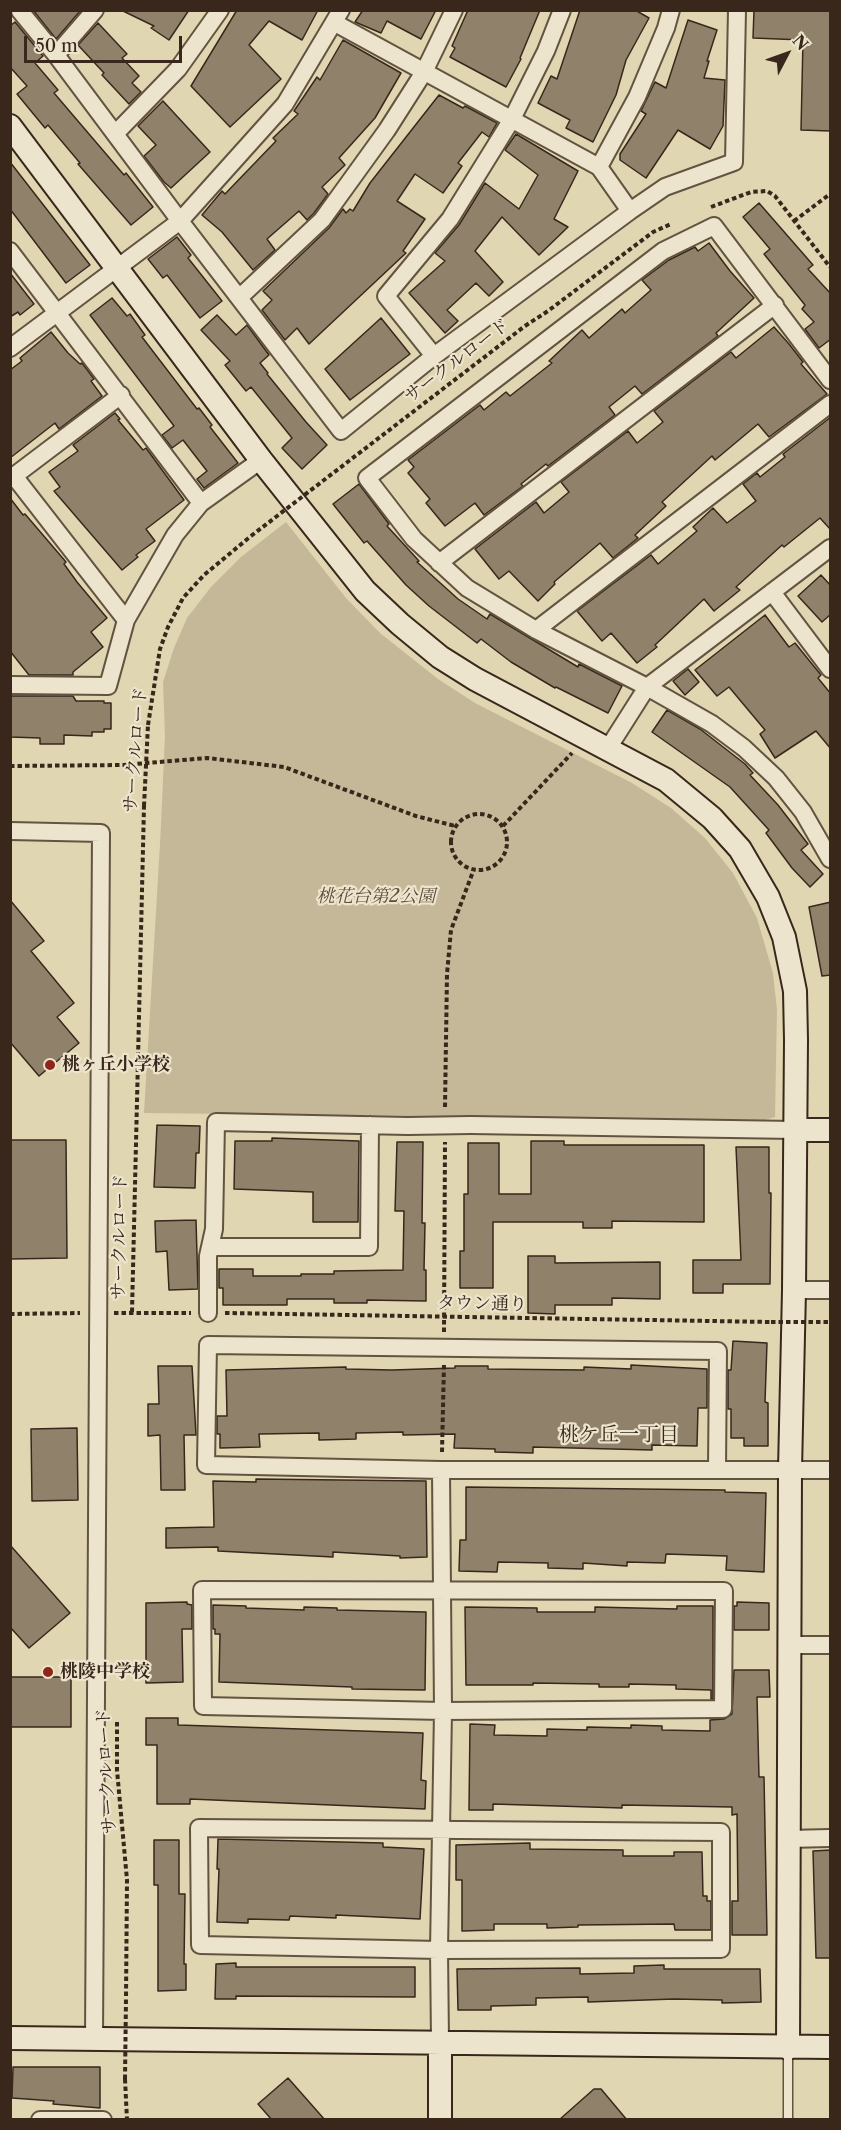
<!DOCTYPE html>
<meta charset="utf-8">
<style>
body{margin:0}
#map{position:relative;width:841px;height:2130px;overflow:hidden;background:#e1d6b2;font-family:"Libre Caslon Text",serif}
canvas{display:block}
.frame{position:absolute;inset:0;border:12px solid #39271b;pointer-events:none}
.north{position:absolute;left:757px;top:24px;width:60px;height:60px;-webkit-text-stroke:4px #ece4cd;paint-order:stroke;rotate:49deg;font-size:16px;font-weight:700;line-height:24px;text-align:center;color:#39271b}
.north::after{content:'';display:block;margin:auto;width:21px;height:27px;background:#39271b;clip-path:polygon(50% 0,100% 100%,50% 72%,0 100%)}
.scale{position:absolute;left:24px;top:36px;width:158px;height:27px;box-sizing:border-box;border:3px solid #39271b;border-top:0;padding-left:8px;font-size:18px;line-height:21px;white-space:nowrap;color:#39271b;-webkit-text-stroke:4px #ece4cd;paint-order:stroke}
</style>
<div id="map">
<canvas width="841" height="2130"></canvas>
<div class="frame"></div>
<div class="north">N</div>
<div class="scale">50 m</div>
</div>
<script>
const ctx = document.querySelector('canvas').getContext('2d');
ctx.lineJoin = 'round';
function paint(path, color) { ctx.fillStyle = color; ctx.fill(path, 'evenodd'); }
const shape = rows => new Path2D(rows.map(r => 'M' + r).join(''));
function trace(path, color, width, dash) { ctx.strokeStyle = color; ctx.lineWidth = width; ctx.lineCap = dash ? 'butt' : 'round'; ctx.setLineDash(dash || []); ctx.stroke(path); }
function label(font, color, halo, rows, align = 'center') {
  ctx.font = font + ' "Libre Caslon Text","Noto Serif JP",serif'; ctx.lineWidth = 4.5; ctx.setLineDash([]); ctx.textBaseline = 'middle'; ctx.strokeStyle = halo; ctx.fillStyle = color; for (const [text, x, y, turn = 0] of rows) {
    ctx.save(); ctx.translate(x, y); ctx.rotate((+turn || 0) * Math.PI / 180); ctx.textAlign = isNaN(turn) ? turn : align; if (halo) ctx.strokeText(text, 0, 0); ctx.fillText(text, 0, 0); ctx.restore();
  }
}
paint(shape([
 [286,522,346,598,380,633,438,679,475,703,632,783,671,808,705,838,733,873,757,918,773,973,777,1010,775,1117,765,1120,144,1113,160,844,165,736,163,682,174,648,187,618,211,587,241,557]
]), '#c4b898');
const building = shape([
 [33,10,81,10,56,39,33,10],
 [121,10,189,10,169,40,151,28,154,26,121,10],
 [237,10,318,10,302,40,269,21,249,45,281,79,230,127,191,86,237,10],
 [363,10,436,10,421,39,387,21,381,33,355,22,363,10],
 [468,10,540,10,520,58,521,59,506,87,450,57,455,48,452,46,468,10],
 [580,10,635,10,649,18,626,60,616,95,593,142,566,128,570,120,538,103,551,76,557,79,580,10],
 [754,10,831,10,831,131,801,130,803,40,753,38,754,10],
 [688,20,717,30,707,61,709,61,704,78,725,80,723,126,710,149,678,130,646,178,620,160,620,154,646,114,641,111,655,82,666,88,688,20],
 [15,22,43,56,35,63,58,90,54,93,124,175,126,173,153,207,131,225,78,164,80,163,48,125,45,128,17,94,27,86,10,67,10,26,15,22],
 [98,23,127,54,122,58,139,76,132,83,141,92,129,104,102,75,104,73,78,45,98,23],
 [343,40,401,73,375,118,339,158,345,165,322,187,328,194,314,213,307,220,299,211,267,239,275,250,253,270,222,232,202,215,222,191,225,194,276,141,273,138,298,114,294,111,317,77,320,80,343,40],
 [439,95,463,108,465,106,497,123,489,137,482,132,458,163,462,166,443,193,415,174,397,201,425,219,403,251,406,253,309,344,297,328,285,340,262,310,272,300,263,291,329,228,343,209,346,213,350,209,353,211,370,183,439,95],
 [163,101,210,152,171,188,164,182,144,156,156,145,138,126,163,101],
 [516,134,578,171,554,219,568,227,539,255,502,217,475,251,503,282,489,296,476,283,447,310,458,321,445,333,409,293,445,261,435,253,459,225,485,183,519,209,538,175,505,150,516,134],
 [10,162,90,265,66,283,10,209,10,162],
 [759,203,813,265,808,269,831,294,831,339,819,348,805,329,814,322,802,309,805,305,764,254,770,249,743,217,759,203],
 [177,237,191,255,188,258,222,301,200,318,167,275,163,278,148,259,177,237],
 [709,243,730,271,754,298,716,333,718,336,642,394,635,386,609,407,615,415,548,466,546,464,521,484,523,486,484,515,475,503,445,526,426,503,430,499,408,473,414,467,408,460,480,405,484,410,506,392,510,396,552,363,549,361,582,330,589,338,622,309,625,313,651,290,642,280,669,260,695,247,698,251,709,243],
 [10,273,34,304,20,315,18,312,10,317,10,273],
 [112,298,127,316,130,314,145,335,142,337,197,409,199,408,212,425,210,427,238,463,204,488,197,479,207,471,183,440,172,448,162,435,174,426,90,315,112,298],
 [217,315,236,335,247,325,269,355,260,363,268,373,267,374,306,422,327,445,302,469,282,448,292,438,251,387,246,391,225,365,230,361,201,330,217,315],
 [381,318,410,354,350,400,325,369,381,318],
 [774,327,789,344,803,362,801,364,827,394,769,437,758,424,715,460,712,456,662,502,666,506,635,535,638,538,613,558,600,543,554,582,555,584,538,601,509,571,499,579,475,549,536,502,544,513,569,492,561,482,628,431,637,443,663,422,654,411,731,352,736,358,774,327],
 [51,332,68,353,80,364,82,363,94,379,91,381,102,396,59,429,55,423,10,458,10,370,22,361,20,358,51,332],
 [115,413,120,419,118,420,143,450,146,448,184,500,146,529,155,541,136,555,138,557,122,570,54,491,60,487,49,472,78,451,73,445,115,413],
 [831,417,831,530,820,518,784,547,782,545,736,587,740,590,714,611,704,599,655,645,657,647,637,663,611,633,602,641,577,611,651,555,658,564,697,531,693,527,713,508,727,523,756,501,743,484,757,473,760,477,785,457,783,454,831,417],
 [359,484,389,524,387,526,419,561,417,562,458,599,487,619,490,614,578,667,579,664,622,686,608,713,556,687,555,688,511,662,481,639,477,643,429,606,406,585,367,541,364,543,333,504,359,484],
 [10,498,23,515,25,514,66,562,64,564,77,582,107,618,91,632,103,647,73,672,73,675,29,675,10,651,10,498],
 [821,575,831,586,831,614,822,622,798,596,821,575],
 [765,615,789,647,795,643,821,675,818,678,831,694,831,749,816,731,775,758,760,734,765,730,729,687,717,696,695,670,765,615],
 [688,669,699,682,685,695,673,681,688,669],
 [10,696,73,696,76,701,104,701,104,703,111,703,111,729,104,729,104,732,92,732,92,736,64,735,64,744,40,744,40,738,10,737,10,696],
 [667,710,700,729,745,764,753,773,750,775,778,805,808,844,801,850,823,874,810,887,792,868,766,833,769,830,730,787,652,732,667,710],
 [10,900,44,941,31,951,74,1003,57,1017,79,1043,39,1076,10,1042,10,900],
 [831,902,831,975,822,976,809,907,831,902],
 [157,1125,200,1126,199,1153,196,1153,195,1188,154,1187,157,1125],
 [272,1138,359,1141,358,1222,313,1222,313,1192,234,1189,235,1141,272,1141,272,1138],
 [10,1140,66,1140,67,1258,10,1259,10,1140],
 [531,1141,564,1141,564,1145,704,1145,704,1222,612,1221,612,1228,583,1228,583,1222,493,1222,493,1288,460,1288,460,1251,464,1251,464,1194,468,1194,468,1143,499,1143,499,1194,531,1194,531,1141],
 [397,1142,423,1142,422,1223,425,1223,424,1270,426,1270,426,1301,367,1300,367,1303,334,1303,334,1299,287,1299,287,1305,223,1305,223,1288,219,1288,219,1269,253,1269,253,1276,301,1276,301,1274,334,1274,334,1271,403,1270,404,1211,395,1211,397,1142],
 [736,1147,769,1147,769,1193,771,1193,770,1284,723,1284,723,1293,693,1293,693,1260,741,1260,736,1147],
 [196,1220,198,1289,169,1290,167,1251,156,1252,155,1221,196,1220],
 [528,1256,555,1256,555,1263,660,1262,660,1299,612,1298,612,1305,555,1305,555,1314,528,1313,528,1256],
 [733,1341,767,1343,765,1402,768,1403,768,1446,744,1446,744,1438,731,1438,731,1409,728,1409,728,1370,731,1370,733,1341],
 [631,1365,707,1369,707,1408,698,1408,697,1446,652,1445,652,1450,533,1447,533,1453,495,1452,495,1449,454,1448,455,1434,403,1435,403,1432,356,1433,356,1439,319,1440,319,1433,259,1434,260,1447,220,1448,220,1434,217,1434,217,1416,227,1416,226,1370,346,1367,346,1369,392,1370,455,1368,455,1366,488,1366,488,1369,584,1370,584,1367,631,1369,631,1365],
 [158,1366,192,1366,196,1435,184,1435,185,1490,161,1490,160,1435,148,1436,148,1404,159,1404,158,1366],
 [77,1428,78,1500,32,1501,31,1429,77,1428],
 [256,1479,426,1481,427,1557,400,1558,400,1556,333,1552,333,1557,218,1551,218,1547,166,1548,166,1528,214,1527,213,1481,256,1482,256,1479],
 [466,1487,725,1490,725,1492,766,1493,764,1572,726,1570,727,1556,666,1554,665,1563,627,1562,627,1566,583,1563,583,1569,548,1568,548,1563,498,1562,497,1572,459,1571,460,1540,466,1540,466,1487],
 [10,1545,70,1613,29,1648,10,1627,10,1545],
 [187,1602,187,1604,192,1605,192,1629,182,1629,183,1682,146,1683,146,1603,187,1602],
 [737,1602,769,1603,769,1630,734,1630,734,1606,737,1606,737,1602],
 [213,1605,246,1606,246,1608,304,1610,304,1607,337,1608,337,1610,426,1612,425,1690,352,1689,352,1687,219,1682,220,1634,215,1634,215,1629,213,1629,213,1605],
 [677,1606,713,1606,713,1699,711,1699,711,1690,676,1689,676,1685,629,1684,629,1687,599,1687,599,1684,533,1683,533,1685,466,1685,465,1607,537,1608,537,1612,595,1612,595,1607,677,1609,677,1606],
 [734,1670,769,1670,770,1697,757,1697,759,1777,764,1777,767,1935,732,1935,732,1901,738,1901,737,1814,732,1815,732,1807,622,1805,622,1808,493,1804,493,1810,469,1810,470,1724,495,1725,494,1735,547,1736,547,1729,587,1730,587,1727,631,1728,631,1725,662,1726,662,1730,710,1731,710,1720,724,1719,732,1714,734,1670],
 [10,1677,71,1677,71,1727,10,1727,10,1677],
 [146,1718,178,1718,178,1725,423,1733,421,1780,426,1781,425,1809,190,1799,190,1804,157,1804,157,1745,146,1745,146,1718],
 [218,1839,383,1843,383,1847,424,1849,420,1919,336,1915,336,1918,290,1916,289,1920,248,1919,248,1923,217,1922,219,1869,217,1869,218,1839],
 [154,1840,179,1840,179,1894,185,1894,184,1964,186,1964,186,1990,158,1991,158,1885,154,1885,154,1840],
 [530,1843,530,1849,623,1850,623,1856,674,1856,674,1852,702,1852,703,1896,707,1896,707,1901,711,1901,711,1930,675,1930,674,1924,578,1925,578,1927,547,1928,547,1924,494,1924,494,1930,462,1931,462,1880,456,1880,456,1845,530,1843],
 [831,1850,831,1958,816,1958,813,1851,831,1850],
 [236,1963,236,1967,415,1967,415,1997,236,1996,236,1999,215,1999,216,1964,236,1963],
 [664,1965,664,1969,760,1969,761,2002,722,2003,722,2000,674,1999,588,2002,588,1997,536,1998,536,2005,491,2006,491,2010,458,2010,457,1969,580,1968,580,1974,634,1973,634,1966,664,1965],
 [13,2067,100,2067,100,2108,53,2104,54,2101,12,2098,13,2067],
 [288,2078,325,2120,272,2120,258,2104,288,2078],
 [594,2089,601,2089,627,2120,559,2120,594,2089]
]);
paint(building, '#90826a');
trace(building, '#39271b', 1.5);
const lane = shape([
 [788,2120,788,2048]
]);
const street = shape([
 [95,10,56,55,180,221,341,431,434,356,630,211,665,187,734,162,737,10],
 [20,11,56,55],
 [335,23,599,167],
 [115,134,178,69,220,10],
 [630,211,599,167,637,97,666,28,671,10],
 [10,251,201,503],
 [240,297,322,220,387,130,424,72,454,10],
 [10,348,180,221,285,104,341,10],
 [434,356,386,296,450,219,512,119,546,51,562,10],
 [830,380,714,226,663,251,367,478,414,539,467,588,536,630,647,687,712,724,744,748,776,778,803,812,830,859],
 [14,476,126,620],
 [10,479,121,395],
 [439,563,775,305],
 [772,592,830,669],
 [536,630,830,404],
 [10,685,108,686,126,620,175,535,201,503,261,460],
 [607,750,647,687,830,548],
 [10,831,101,833,94,2038],
 [471,1125,795,1130],
 [210,1247,369,1247,370,1125],
 [794,1290,830,1290],
 [208,1313,208,1256,214,1229,216,1122,408,1126],
 [717,1470,718,1351,208,1345,206,1465,441,1470,830,1470],
 [202,1590,724,1591,723,1709,443,1711,203,1706,202,1590],
 [790,1645,830,1645],
 [199,1828,721,1832,721,1949,439,1950,200,1945,199,1828],
 [788,1839,830,1838],
 [440,2041,439,1950,443,1711,441,1470],
 [40,2120,103,2120]
]);
const secondary = shape([
 [10,126,261,460,365,591,400,624,440,657,475,679,666,780,712,818,740,849,768,897,784,937,795,991,796,1040,794,1290,790,1470,788,2048],
 [795,1130,830,1130],
 [10,2038,830,2047],
 [440,2120,440,2041]
]);
trace(lane, '#635341', 11);
trace(street, '#635341', 20);
trace(secondary, '#39271b', 26);
trace(shape([
 [711,207,751,192,767,191,775,196,830,267],
 [794,221,830,194],
 [525,326,548,311,653,232,671,224],
 [148,725,160,649,168,627,183,598,204,575,251,536],
 [10,766,124,765,207,758,284,767,416,816,455,826],
 '451 842a28 28 0 1 1 56 0a28 28 0 1 1-56 0Z',
 [503,826,572,753],
 [445,1107,447,974,451,930,474,869],
 [132,1312,144,806],
 [114,1313,191,1313],
 [225,1313,771,1322],
 [10,1314,80,1313],
 [816,1322,830,1322],
 [444,1332,445,1142],
 [442,1452,444,1364],
 [117,1722,117,1770,127,1880,126,1998],
 [125,2079,127,2120]
]), '#39271b', 4, [4.5, 3]);
trace(lane, '#ece4cd', 8);
trace(street, '#ece4cd', 16);
trace(secondary, '#ece4cd', 22);
const streetBridge = shape([
 [408,1126,471,1125]
]);
trace(streetBridge, '#635341', 20, []);
trace(shape([
 [251,536,525,326],
 [144,806,148,725],
 [771,1322,816,1322],
 [125,2079,126,1998]
]), '#39271b', 4, [4.5, 3]);
trace(streetBridge, '#ece4cd', 16);
for (const [x, y, r, color] of [
 [50,1065,6,"#8f2418"],
 [48,1672,6,"#8f2418"]
]) { const dot = new Path2D(); dot.arc(x, y, r, 0, 2 * Math.PI); ctx.fillStyle = color; ctx.fill(dot); trace(dot, '#ece4cd', 2); }
label('18px', '#39271b', '#ece4cd', [
 ["サークルロード",457,361,-37],
 ["サークルロード",136,750,-85],
 ["サークルロード",120,1237,-89],
 ["タウン通り",482,1304,1],
 ["サークルロード",107,1771,-93]
]);
label('italic 18px', '#5c4b3a', '#ece4cd', [
 ["桃花台第2公園",376,897]
]);
label('bold 18px', '#39271b', '#ece4cd', [
 ["桃ヶ丘小学校",62,1065],
 ["桃陵中学校",60,1672]
], 'left');
label('20px', '#39271b', '#ece4cd', [
 ["桃ケ丘一丁目",619,1435]
]);
</script>
